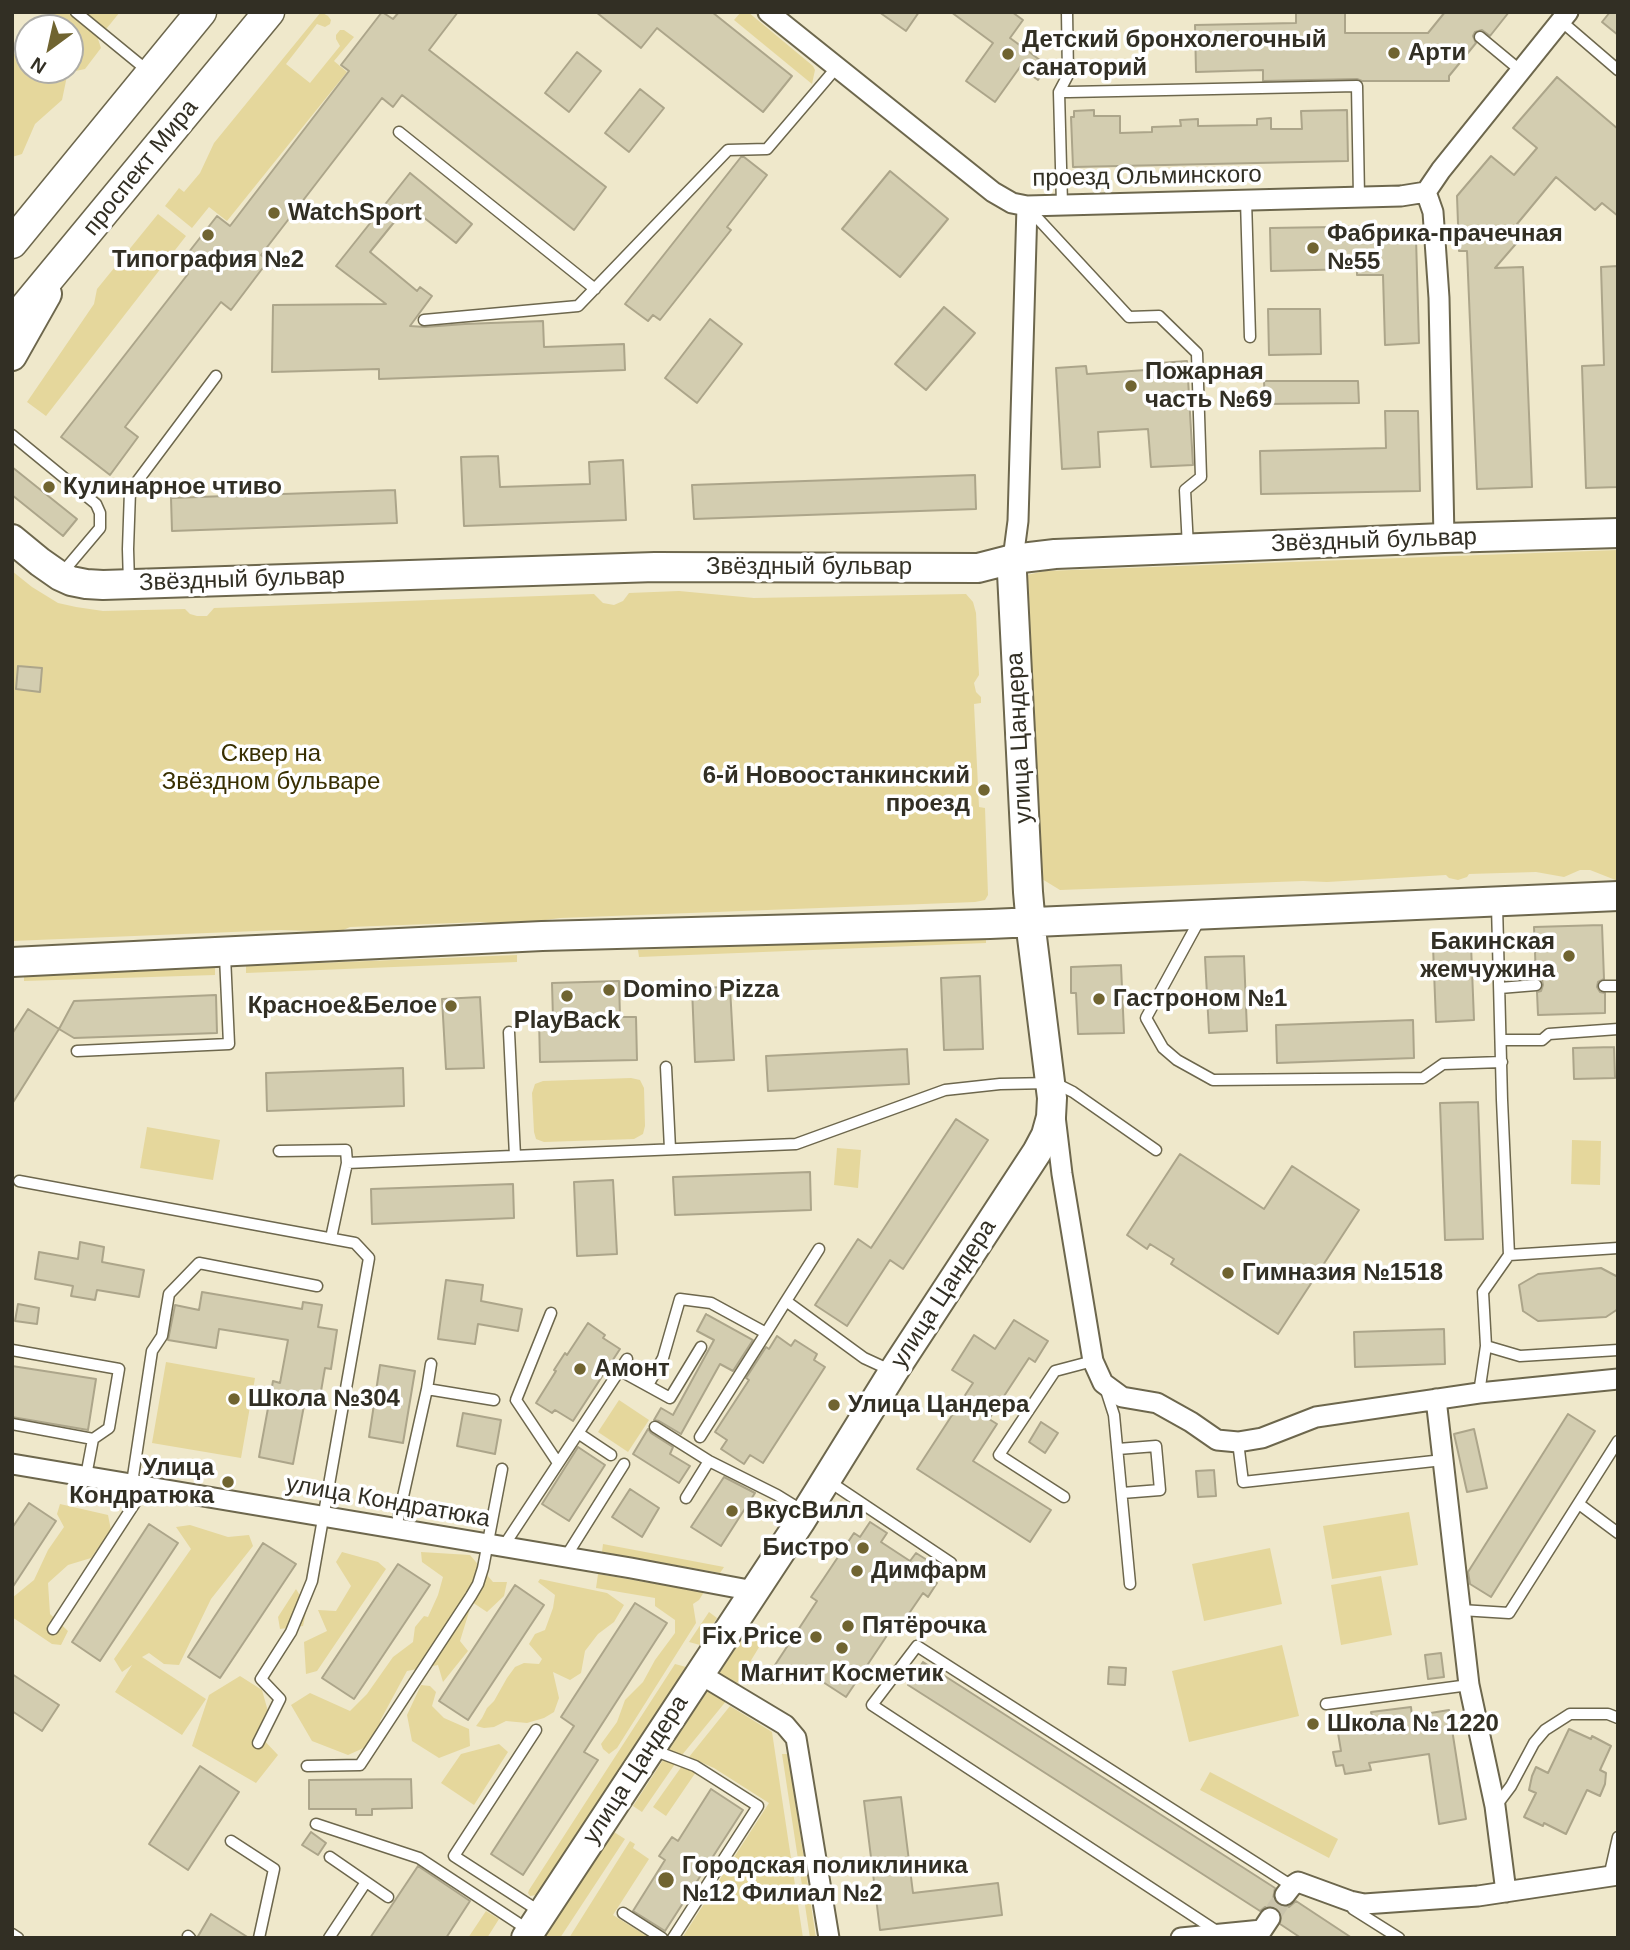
<!DOCTYPE html>
<meta charset="utf-8">
<style>
body{margin:0}
#map{position:relative;width:1630px;height:1950px;overflow:hidden;background:#efe8cb;font-family:Arial,sans-serif}
canvas{display:block}
.frame{position:absolute;inset:0;border:14px solid #322f24;pointer-events:none}
.north{position:absolute;left:14px;top:14px;width:70px;height:70px;box-sizing:border-box;background:#fff;border:2px solid #adaca7;border-radius:50%;rotate:213deg;font-size:19px;font-weight:700;line-height:28px;text-align:center;color:#322f24}
.north::after{content:'';display:block;margin:auto;width:24px;height:32px;background:#706431;clip-path:polygon(50% 0,100% 100%,50% 72%,0 100%)}
</style>
<div id="map">
<canvas width="1630" height="1950"></canvas>
<div class="frame"></div>
<div class="north">N</div>
</div>
<script>
const ctx = document.querySelector('canvas').getContext('2d');
ctx.lineJoin = 'round';
function paint(path, color) { ctx.fillStyle = color; ctx.fill(path, 'evenodd'); }
const shape = rows => new Path2D(rows.map(r => 'M' + r).join(''));
function trace(path, color, width, dash) { ctx.strokeStyle = color; ctx.lineWidth = width; ctx.lineCap = dash ? 'butt' : 'round'; ctx.setLineDash(dash || []); ctx.stroke(path); }
function label(font, color, halo, rows, align = 'center') {
  ctx.font = font + ' Arial,sans-serif'; ctx.lineWidth = 7; ctx.setLineDash([]); ctx.textBaseline = 'middle'; ctx.strokeStyle = halo; ctx.fillStyle = color; for (const [text, x, y, turn = 0] of rows) {
    ctx.save(); ctx.translate(x, y); ctx.rotate((+turn || 0) * Math.PI / 180); ctx.textAlign = isNaN(turn) ? turn : align; if (halo) ctx.strokeText(text, 0, 0); ctx.fillText(text, 0, 0); ctx.restore();
  }
}
paint(shape([
 [49,12,120,12,98,39,101,48,85,69,71,72,67,76,62,100,35,124,22,154,12,157,12,57,28,38,28,70,70,70,70,28,36,28],
 [321,12,328,16,331,20,330,24,325,27,317,24,286,64,310,83,340,46,336,39,336,35,340,30,344,30,354,37,334,61,347,72,227,221,209,207,192,228,165,206,179,188,184,192,200,173,214,143],
 [741,12,748,12,813,66,815,70,812,84,734,20],
 [158,214,186,236,46,416,27,402,94,304,97,289],
 [1618,550,1618,881,1590,870,1580,870,1564,877,1536,872,1469,874,1467,877,1458,880,1449,878,1446,875,1327,882,1303,881,1060,890,1042,879,1037,847,1027,575,1045,571],
 [12,571,32,587,58,603,76,607,103,611,185,609,190,614,197,616,207,616,214,608,594,594,603,603,614,605,623,601,629,593,679,591,754,598,966,594,973,602,976,613,979,675,974,683,976,692,981,697,981,703,974,704,979,807,985,808,988,895,985,900,975,902,560,918,508,925,481,922,350,927,339,932,281,930,12,941],
 [973,937,986,937,986,943,639,957,638,950],
 [517,955,517,962,246,973,246,966],
 [215,967,215,975,24,981,24,975],
 [631,1078,640,1080,644,1088,645,1126,643,1134,634,1139,544,1142,536,1139,534,1132,532,1093,535,1084,543,1081],
 [147,1127,220,1140,213,1180,140,1168],
 [1572,1140,1601,1141,1600,1185,1571,1184],
 [837,1148,861,1150,858,1188,834,1185],
 [166,1362,255,1378,241,1458,152,1443],
 [619,1400,649,1420,628,1452,598,1432],
 [60,1504,108,1515,111,1530,91,1558,68,1565,48,1583,50,1614,68,1631,61,1645,52,1644,12,1617,12,1598,34,1580,48,1550,64,1527,57,1514],
 [1409,1512,1418,1565,1332,1579,1323,1526],
 [190,1525,228,1537,249,1535,253,1546,211,1599,179,1665,164,1664,149,1653,142,1657,206,1699,182,1735,115,1692,132,1665,122,1672,114,1659,191,1549,176,1527],
 [603,1544,724,1567,720,1573,602,1552],
 [1270,1548,1282,1604,1204,1621,1192,1564],
 [342,1552,378,1562,386,1569,317,1671,306,1674,304,1642,327,1631,318,1610,336,1611,351,1586,336,1562],
 [421,1552,470,1555,493,1582,507,1582,504,1596,487,1612,472,1602,460,1641,468,1651,443,1682,438,1665,407,1671,380,1721,386,1738,348,1755,312,1741,291,1705,310,1693,350,1711,367,1694,393,1657,413,1642,415,1627,424,1616,428,1617,438,1595,443,1577,422,1562],
 [598,1574,704,1592,699,1600,693,1604,696,1623,617,1748,609,1754,603,1749,601,1744,617,1722,625,1700,643,1682,655,1660,675,1633,675,1620,655,1606,655,1598,596,1588],
 [1381,1576,1392,1635,1341,1645,1331,1585],
 [540,1579,607,1593,624,1605,614,1622,598,1634,585,1651,581,1673,570,1680,553,1672,559,1698,554,1712,544,1718,527,1723,506,1721,494,1727,484,1728,476,1726,482,1718,487,1708,494,1701,507,1678,515,1667,524,1663,539,1664,542,1659,529,1644,535,1634,545,1630,553,1608,555,1595,538,1582],
 [296,1589,307,1607,303,1626,280,1629,278,1617],
 [709,1612,717,1618,700,1645,689,1642],
 [745,1634,761,1644,736,1685,719,1674],
 [1282,1645,1299,1716,1189,1742,1172,1671],
 [675,1664,686,1667,537,1895,530,1896,528,1893,529,1890],
 [240,1676,262,1690,269,1715,257,1733,278,1755,256,1783,192,1746,209,1695],
 [421,1685,430,1686,436,1692,432,1706,444,1718,469,1729,470,1746,439,1758,412,1741,407,1715],
 [708,1690,727,1700,682,1755,669,1750],
 [730,1706,772,1732,803,1938,682,1938,769,1803,714,1768,689,1757],
 [499,1744,508,1752,474,1805,441,1783,461,1754],
 [782,1754,788,1754,816,1938,810,1938],
 [663,1760,675,1764,642,1812,633,1806],
 [682,1766,696,1772,666,1816,653,1807],
 [1210,1772,1338,1839,1329,1858,1200,1790],
 [614,1832,625,1839,560,1938,544,1938],
 [630,1841,635,1844,633,1848,649,1859,613,1915,650,1938,569,1938],
 [486,1911,499,1919,487,1938,468,1938]
]), '#e5d79c');
const building = shape([
 [382,12,393,19,399,12,458,12,429,50,606,187,574,230,402,95,393,107,382,98,261,255,268,261,231,310,221,302,125,427,138,437,110,475,61,437,188,274,178,266,217,216,230,226,349,71,341,65,382,12],
 [596,12,712,12,792,76,763,112,657,28,641,48,596,12],
 [879,12,919,12,906,31,879,12],
 [951,12,1012,12,1023,20,1010,38,1048,66,1038,80,1020,67,995,102,966,81,993,43,951,12],
 [1296,12,1345,12,1345,33,1428,33,1445,12,1509,12,1490,36,1482,30,1475,32,1473,36,1476,43,1449,76,1449,81,1362,81,1357,79,1263,81,1263,70,1196,72,1195,25,1296,23,1296,12],
 [1610,12,1618,12,1618,35,1602,22,1610,12],
 [577,52,601,71,569,112,545,93,577,52],
 [1557,77,1618,129,1618,216,1602,203,1595,210,1556,177,1517,224,1527,231,1495,268,1523,267,1532,487,1477,489,1467,251,1459,251,1457,196,1491,156,1514,175,1537,148,1513,128,1557,77],
 [640,89,664,108,629,152,605,133,640,89],
 [1094,110,1094,116,1120,116,1120,133,1152,132,1152,127,1181,126,1180,120,1198,119,1198,126,1257,125,1257,119,1271,118,1271,129,1302,129,1301,111,1347,110,1348,161,1073,167,1071,117,1074,117,1074,111,1094,110],
 [741,157,744,157,767,175,727,227,731,230,660,320,653,315,648,321,625,304,741,157],
 [890,171,948,219,900,277,842,229,890,171],
 [410,173,472,224,456,243,408,205,370,252,417,291,420,287,432,296,410,326,425,327,465,324,543,321,544,347,624,344,625,370,379,379,379,369,272,372,273,305,386,304,336,266,410,173],
 [1401,226,1416,238,1419,343,1385,345,1383,275,1357,275,1357,269,1271,271,1270,228,1401,226],
 [1618,266,1618,487,1586,488,1582,366,1604,365,1601,267,1618,266],
 [944,307,975,333,926,390,895,364,944,307],
 [1268,309,1320,309,1321,354,1269,355,1268,309],
 [710,319,742,344,697,403,665,378,710,319],
 [1187,361,1193,465,1151,467,1148,429,1098,432,1100,467,1062,469,1056,368,1086,366,1087,374,1161,369,1160,363,1187,361],
 [1264,381,1358,381,1359,403,1265,404,1264,381],
 [1385,411,1418,411,1420,491,1261,494,1260,451,1386,448,1385,411],
 [498,456,500,487,590,484,589,462,623,460,626,520,464,526,461,457,498,456],
 [12,467,77,519,63,536,12,495,12,467],
 [975,475,976,509,694,519,692,485,975,475],
 [395,490,397,523,172,531,171,498,395,490],
 [18,666,42,668,40,692,16,689,18,666],
 [1602,925,1604,979,1598,982,1597,987,1600,992,1605,993,1605,1013,1538,1015,1537,992,1541,991,1543,985,1542,980,1536,978,1534,927,1602,925],
 [1471,945,1474,1020,1436,1022,1433,946,1471,945],
 [1244,956,1247,1031,1209,1033,1205,957,1244,956],
 [1121,965,1124,1033,1078,1034,1076,993,1071,993,1071,967,1121,965],
 [980,976,983,1049,944,1050,941,978,980,976],
 [619,981,620,1017,636,1017,637,1060,540,1062,539,1019,553,1019,552,983,619,981],
 [730,987,734,1060,695,1062,692,988,730,987],
 [216,995,217,1033,74,1038,59,1029,74,1001,216,995],
 [480,997,484,1068,446,1069,442,999,480,997],
 [28,1009,59,1029,12,1104,12,1034,28,1009],
 [1413,1020,1414,1058,1277,1063,1276,1025,1413,1020],
 [1614,1047,1615,1078,1574,1079,1573,1048,1614,1047],
 [907,1049,909,1084,768,1091,766,1056,907,1049],
 [403,1068,404,1106,267,1111,266,1073,403,1068],
 [1478,1102,1483,1239,1445,1240,1440,1103,1478,1102],
 [956,1119,988,1140,903,1269,890,1260,847,1326,815,1305,858,1239,871,1248,956,1119],
 [1180,1154,1264,1209,1292,1166,1359,1210,1278,1334,1171,1264,1174,1259,1150,1244,1147,1249,1127,1235,1180,1154],
 [810,1172,811,1210,675,1215,673,1177,810,1172],
 [613,1180,617,1254,577,1256,574,1182,613,1180],
 [513,1184,514,1218,372,1224,371,1189,513,1184],
 [80,1242,104,1247,102,1262,144,1270,139,1297,97,1290,95,1300,71,1296,73,1286,35,1279,39,1252,78,1259,80,1242],
 [1601,1268,1618,1277,1618,1309,1606,1317,1538,1321,1523,1311,1519,1285,1538,1274,1601,1268],
 [446,1280,483,1285,481,1301,522,1309,518,1331,478,1324,475,1344,438,1339,446,1280],
 [202,1292,302,1309,303,1302,322,1305,318,1327,337,1330,331,1369,325,1368,320,1397,306,1395,293,1464,259,1457,273,1381,280,1383,288,1340,219,1329,216,1348,168,1340,175,1305,199,1310,202,1292],
 [18,1304,39,1308,37,1324,15,1321,18,1304],
 [706,1314,753,1340,733,1371,720,1364,681,1434,659,1421,654,1420,661,1408,673,1415,714,1340,697,1331,706,1314],
 [1014,1320,1048,1341,1035,1362,1029,1358,989,1419,997,1424,973,1461,1051,1510,1030,1542,917,1469,973,1383,952,1370,974,1335,995,1349,1014,1320],
 [588,1323,605,1335,603,1338,620,1349,573,1421,555,1410,552,1413,536,1403,556,1371,554,1370,565,1353,567,1355,588,1323],
 [1444,1329,1445,1364,1355,1367,1354,1332,1444,1329],
 [777,1336,791,1346,795,1340,817,1354,814,1360,825,1367,763,1463,750,1455,744,1464,721,1449,727,1440,715,1432,749,1380,746,1378,766,1347,769,1349,777,1336],
 [380,1365,415,1371,403,1443,369,1437,380,1365],
 [12,1366,96,1379,88,1430,12,1417,12,1366],
 [463,1413,501,1420,495,1454,457,1446,463,1413],
 [1568,1414,1595,1431,1491,1597,1470,1584,1468,1572,1568,1414],
 [1041,1422,1058,1433,1045,1453,1029,1442,1041,1422],
 [648,1429,651,1433,673,1447,670,1454,690,1466,679,1483,633,1454,648,1429],
 [1474,1429,1487,1488,1467,1492,1454,1434,1474,1429],
 [578,1447,605,1465,569,1521,542,1504,578,1447],
 [1214,1470,1216,1496,1198,1497,1196,1471,1214,1470],
 [724,1477,755,1493,721,1546,691,1527,724,1477],
 [630,1489,659,1508,642,1537,612,1517,630,1489],
 [29,1503,56,1521,12,1588,12,1528,29,1503],
 [870,1522,887,1533,881,1542,910,1561,916,1553,935,1565,927,1576,937,1583,928,1597,923,1593,895,1634,890,1631,846,1697,806,1671,799,1681,775,1665,817,1601,811,1597,824,1578,854,1533,860,1537,870,1522],
 [149,1524,178,1543,100,1661,72,1642,149,1524],
 [263,1543,296,1564,220,1678,188,1657,263,1543],
 [398,1564,430,1585,354,1699,322,1678,398,1564],
 [515,1585,544,1605,468,1720,439,1701,515,1585],
 [635,1603,667,1623,584,1752,598,1760,523,1875,491,1854,574,1726,561,1717,635,1603],
 [1441,1653,1444,1677,1428,1679,1425,1655,1441,1653],
 [923,1662,1275,1888,1273,1899,1278,1905,1289,1907,1296,1901,1352,1938,1301,1938,1280,1924,1281,1913,1276,1908,1265,1907,1260,1911,941,1706,908,1685,923,1662],
 [1109,1667,1126,1668,1125,1685,1108,1684,1109,1667],
 [12,1674,59,1705,42,1731,12,1711,12,1674],
 [1411,1707,1412,1716,1449,1710,1466,1819,1439,1824,1429,1754,1369,1763,1371,1770,1345,1774,1343,1765,1336,1766,1333,1752,1341,1751,1337,1727,1373,1722,1371,1712,1411,1707],
 [1569,1729,1591,1739,1592,1736,1611,1746,1600,1770,1606,1773,1605,1784,1600,1796,1587,1790,1566,1834,1544,1823,1543,1826,1524,1817,1536,1793,1529,1790,1532,1776,1536,1767,1548,1773,1569,1729],
 [200,1766,239,1792,188,1870,149,1844,200,1766],
 [411,1779,412,1808,372,1809,372,1815,356,1815,356,1809,309,1809,309,1780,411,1779],
 [711,1789,743,1810,665,1931,633,1911,665,1860,659,1856,672,1837,678,1841,711,1789],
 [901,1797,913,1893,998,1883,1002,1915,880,1930,864,1801,901,1797],
 [311,1832,326,1843,318,1855,302,1845,311,1832],
 [418,1866,470,1901,446,1938,370,1938,418,1866],
 [211,1914,249,1938,197,1938,211,1914]
]);
paint(building, '#d3cdb0');
trace(building, '#aca58a', 2);
trace(shape([
 [1270,1918,1285,1895]
]), '#c9c3aa', 19, [19, 10]);
const lane = shape([
 [76,12,148,71],
 [1561,21,1618,70],
 [1480,37,1521,71],
 [1059,92,1068,75,1067,12],
 [399,132,595,289],
 [1246,200,1250,337],
 [1062,204,1059,92,1069,92,1357,86,1359,197],
 [1029,209,1129,317,1159,316,1197,353,1201,477,1185,490,1188,547],
 [424,320,578,306,728,150,767,149,837,67],
 [12,435,96,504,100,513,100,528,62,573],
 [129,584,128,549,130,491,216,376],
 [1200,919,1146,1018,1163,1048,1177,1060,1213,1080,1423,1078,1443,1064,1502,1062],
 [1604,986,1618,986],
 [1500,988,1536,985],
 [509,1032,515,1156],
 [1501,1040,1542,1040,1549,1034,1618,1029],
 [77,1051,229,1044,225,956],
 [666,1067,670,1149],
 [279,1151,346,1150,347,1163],
 [19,1181,355,1243,369,1258,312,1581,291,1632,261,1679,280,1699,258,1743],
 [331,1238,347,1163,796,1144,945,1090,1000,1084,1051,1083,1059,1085,1073,1092,1156,1150],
 [1509,1255,1618,1248],
 [786,1301,819,1249],
 [551,1313,516,1400,558,1463],
 [1486,1346,1520,1356,1618,1350],
 [12,1350,119,1369,109,1428,93,1439,86,1476],
 [619,1370,670,1398,701,1347],
 [648,1385,663,1358,680,1299,711,1303,766,1333,786,1301,864,1358,890,1370],
 [1105,1387,1114,1415,1130,1584],
 [427,1389,431,1364],
 [1479,1393,1486,1346,1483,1292,1509,1255,1502,1100,1497,905],
 [12,1424,93,1439],
 [655,1427,709,1461,777,1495,803,1511],
 [578,1433,611,1455],
 [700,1437,766,1333],
 [1238,1442,1243,1482,1443,1460],
 [1118,1449,1156,1446,1160,1490,1122,1493],
 [827,1480,951,1563],
 [132,1483,152,1351,162,1336,169,1294,199,1263,317,1286],
 [1064,1497,999,1455,1055,1371,1093,1361],
 [686,1498,709,1461],
 [1579,1504,1618,1533],
 [396,1528,427,1389,494,1400],
 [503,1547,627,1359],
 [565,1558,624,1464],
 [1461,1610,1509,1613,1618,1441],
 [53,1629,146,1486],
 [1326,1704,1469,1685],
 [536,1730,454,1856,542,1913],
 [653,1750,695,1766,758,1806,673,1938],
 [307,1766,360,1765,471,1596,478,1584,483,1568,502,1469],
 [1496,1806,1511,1786,1534,1743,1545,1730,1570,1714,1608,1714,1618,1718],
 [316,1824,419,1858,530,1931],
 [231,1841,274,1869,259,1938],
 [330,1857,388,1897],
 [1609,1877,1618,1837],
 [1351,1905,1353,1909,1399,1938],
 [623,1913,662,1938],
 [1218,1932,872,1705,917,1646,1292,1886],
 [12,1934,18,1938],
 [188,1936,190,1938],
 [329,1938,366,1882]
]);
const street = shape([
 [768,12,993,192,1012,203,1027,206,1401,196,1426,192,1441,170,1568,12],
 [1426,192,1433,212,1439,298,1444,538],
 [1013,559,1018,521,1027,206],
 [1055,1116,1062,1174,1093,1361,1103,1383,1122,1397,1157,1403,1191,1422,1217,1440,1238,1442,1262,1438,1316,1417,1479,1393,1618,1379],
 [1436,1399,1469,1685,1495,1806,1506,1892],
 [12,1464,631,1568,754,1591],
 [700,1674,785,1725,796,1738,829,1938],
 [1285,1895,1292,1886,1298,1882,1350,1901,1364,1904,1478,1896,1618,1875],
 [1181,1938,1262,1930,1270,1918]
]);
const secondary = shape([
 [12,356,47,294],
 [12,539,40,562,60,576,71,581,86,584,103,585,655,567,978,568,1013,559,1055,554,1444,538,1618,533],
 [12,962,542,936,990,924,1618,896],
 [526,1938,800,1522,893,1372,1037,1152,1046,1135,1051,1117,1052,1098,1032,937,1028,892,1012,573,1013,559]
]);
const primary = shape([
 [12,243,201,12],
 [12,323,269,12]
]);
trace(lane, '#6d674d', 13);
trace(street, '#6d674d', 23);
trace(secondary, '#6d674d', 32);
trace(primary, '#6d674d', 33);
trace(lane, '#fff', 10);
trace(street, '#fff', 19);
trace(secondary, '#fff', 28);
trace(primary, '#fff', 30);
for (const [x, y, r, color] of [
 [1394,53,7,"#706431"],
 [1008,54,7,"#706431"],
 [274,213,7,"#706431"],
 [208,235,7,"#706431"],
 [1313,248,7,"#706431"],
 [1131,386,7,"#706431"],
 [49,487,7,"#706431"],
 [984,790,7,"#706431"],
 [1569,956,7,"#706431"],
 [609,990,7,"#706431"],
 [567,996,7,"#706431"],
 [1099,999,7,"#706431"],
 [451,1006,7,"#706431"],
 [1228,1273,7,"#706431"],
 [580,1369,7,"#706431"],
 [234,1399,7,"#706431"],
 [834,1405,7,"#706431"],
 [228,1482,7,"#706431"],
 [732,1511,7,"#706431"],
 [863,1548,7,"#706431"],
 [857,1571,7,"#706431"],
 [848,1626,7,"#706431"],
 [816,1637,7,"#706431"],
 [842,1648,7,"#706431"],
 [1313,1724,7,"#706431"],
 [666,1880,9,"#706431"]
]) { const dot = new Path2D(); dot.arc(x, y, r, 0, 2 * Math.PI); ctx.fillStyle = color; ctx.fill(dot); trace(dot, '#fff', 2.5); }
label('bold 24px', '#322f24', '#fff', [
 ["Детский бронхолегочный",1022,40],
 ["санаторий",1022,68],
 ["Арти",1408,53],
 ["WatchSport",288,213],
 ["Фабрика-прачечная",1327,234],
 ["№55",1327,262],
 ["Типография №2",208,260,"center"],
 ["Пожарная",1145,372],
 ["часть №69",1145,400],
 ["Кулинарное чтиво",63,487],
 ["6-й Новоостанкинский",970,776,"right"],
 ["проезд",970,804,"right"],
 ["Бакинская",1555,942,"right"],
 ["жемчужина",1555,970,"right"],
 ["Domino Pizza",623,990],
 ["Гастроном №1",1113,999],
 ["Красное&Белое",437,1006,"right"],
 ["PlayBack",567,1021,"center"],
 ["Гимназия №1518",1242,1273],
 ["Амонт",594,1369],
 ["Школа №304",248,1399],
 ["Улица Цандера",848,1405],
 ["Улица",214,1468,"right"],
 ["Кондратюка",214,1496,"right"],
 ["ВкусВилл",746,1511],
 ["Бистро",849,1548,"right"],
 ["Димфарм",871,1571],
 ["Пятёрочка",862,1626],
 ["Fix Price",802,1637,"right"],
 ["Магнит Косметик",842,1674,"center"],
 ["Школа № 1220",1327,1724],
 ["Городская поликлиника",682,1866],
 ["№12 Филиал №2",682,1894]
], 'left');
label('24px', '#322f24', '#fff', [
 ["проспект Мира",141,168,-51],
 ["проезд Ольминского",1147,177,-1],
 ["Звёздный бульвар",1374,541,-2],
 ["Звёздный бульвар",809,567],
 ["Звёздный бульвар",242,580,-2],
 ["улица Цандера",1020,738,-93],
 ["улица Цандера",944,1294,-57],
 ["улица Кондратюка",388,1502,10],
 ["улица Цандера",636,1770,-57]
]);
label('24px', '#382f01', '#fff', [
 ["Сквер на",271,754],
 ["Звёздном бульваре",271,782]
]);
</script>
